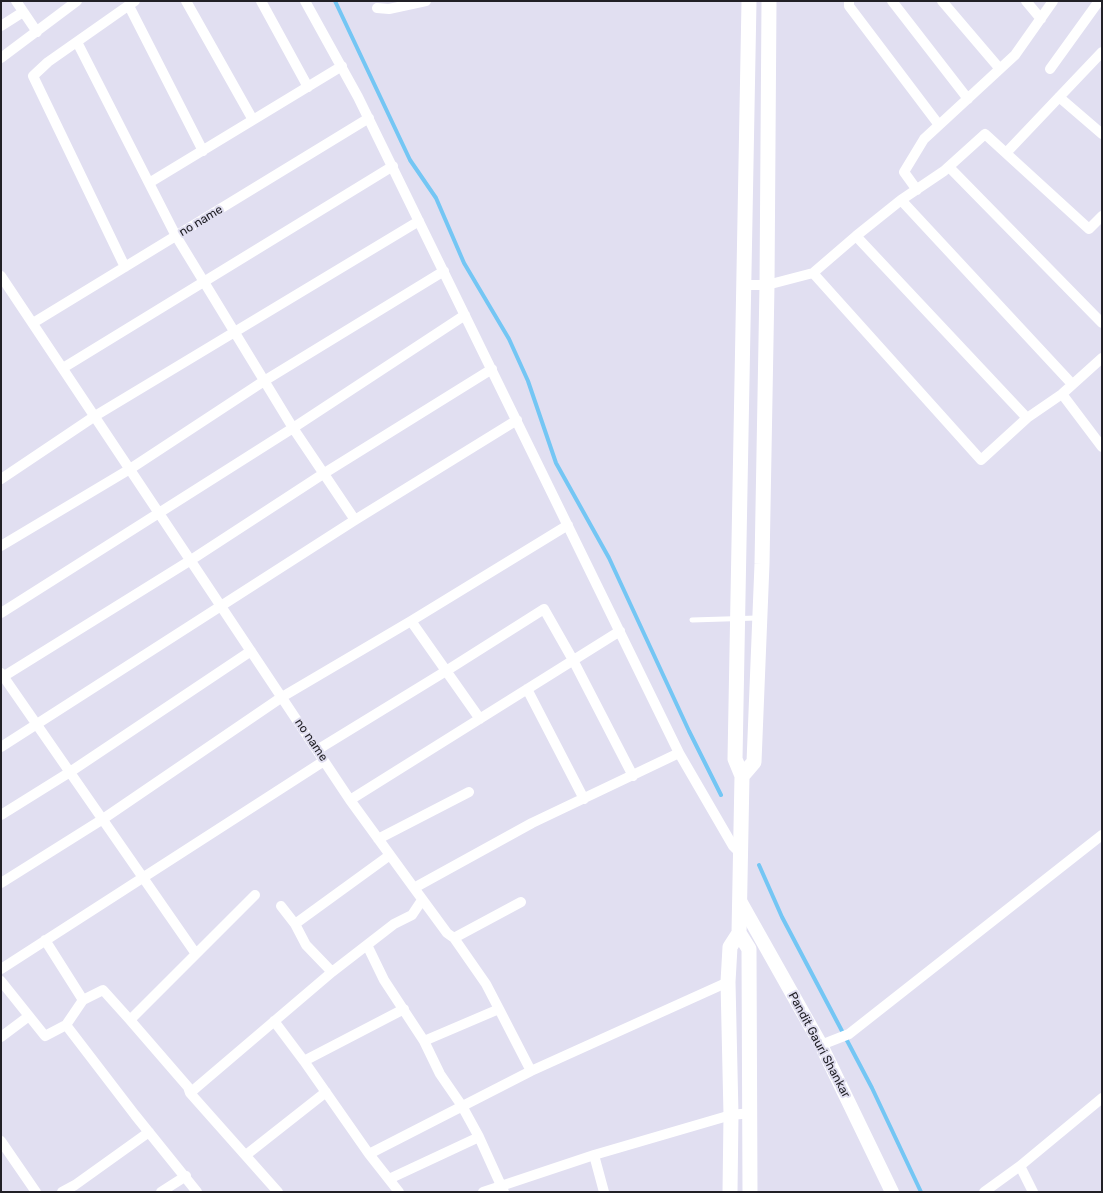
<!DOCTYPE html>
<style>
body{margin:0}
#map{position:relative;width:1103px;height:1193px;overflow:hidden;background:#e1dff1;font-family:Rubik,sans-serif}
canvas{display:block}
.frame{position:absolute;inset:0;border:2px solid #212026;pointer-events:none}
</style>
<div id="map">
<canvas width="1103" height="1193"></canvas>
<div class="frame"></div>
</div>
<script>
const ctx = document.querySelector('canvas').getContext('2d');
ctx.lineJoin = 'round';
const shape = rows => new Path2D(rows.map(r => 'M' + r).join(''));
function trace(path, color, width, dash) { ctx.strokeStyle = color; ctx.lineWidth = width; ctx.lineCap = dash ? 'butt' : 'round'; ctx.setLineDash(dash || []); ctx.stroke(path); }
function label(font, color, halo, rows, align = 'center') {
  ctx.font = font + ' Rubik,sans-serif'; ctx.lineWidth = 4; ctx.setLineDash([]); ctx.textBaseline = 'middle'; ctx.strokeStyle = halo; ctx.fillStyle = color; for (const [text, x, y, turn = 0] of rows) {
    ctx.save(); ctx.translate(x, y); ctx.rotate((+turn || 0) * Math.PI / 180); ctx.textAlign = isNaN(turn) ? turn : align; if (halo) ctx.strokeText(text, 0, 0); ctx.fillText(text, 0, 0); ctx.restore();
  }
}
trace(shape([
 [335,1,410,160,436,198,464,263,509,339,528,381,556,463,609,558,689,731,721,795],
 [759,865,782,917,872,1088,921,1192]
]), '#74c6f4', 4);
trace(shape([
 [692,620,757,618]
]), '#fff', 5);
trace(shape([
 [16,1,37,32],
 [186,1,253,120],
 [261,1,308,87],
 [305,1,358,97,679,753,733,846,740,853],
 [849,1,849,6,939,125],
 [892,1,968,99],
 [942,1,1000,69],
 [1026,1,1041,19],
 [129,6,203,151],
 [377,8,389,9,426,1],
 [1,26,23,12],
 [77,42,176,236,293,428,355,520],
 [1,58,77,1],
 [1050,69,1099,1],
 [1059,97,1102,134],
 [1006,153,1102,52],
 [949,167,1102,323],
 [149,183,342,66],
 [917,190,904,172,924,139,1015,55,1053,1],
 [901,200,1072,384],
 [856,236,901,200,944,171,985,134,1089,229,1102,216],
 [125,267,33,76,48,62,135,1],
 [813,273,856,236,1027,418],
 [1,276,350,800,620,631],
 [745,285,767,285,813,273,981,460,1027,418,1062,394,1102,358],
 [33,323,369,118],
 [63,368,393,166],
 [1062,394,1102,447],
 [1,479,95,416,419,221],
 [1,546,130,469,264,381,444,271],
 [1,613,293,428,465,315],
 [411,621,480,719],
 [1,673,196,954,255,895],
 [1,678,191,560,323,474,492,369],
 [527,689,584,799],
 [1,747,355,520,517,420],
 [317,750,446,671,544,609,573,660,633,776],
 [350,800,414,888,532,823,679,753],
 [1,815,70,772,251,651],
 [378,839,469,792],
 [1,883,103,819,282,697,411,621,568,525],
 [414,888,447,933,454,938,486,984,499,1009,424,1041],
 [281,906,295,924,306,945,332,972],
 [295,924,390,855],
 [454,938,521,902],
 [45,940,83,1000],
 [367,945,384,980,424,1041,440,1074,462,1106,479,1137,504,1192],
 [1,969,324,761],
 [1,981,45,1036,66,1025,135,1115,197,1192],
 [499,1009,531,1071],
 [130,1020,188,1087,190,1093,332,972,394,924,412,915,422,900],
 [274,1021,304,1061,404,1009],
 [66,1025,83,1000,103,990,130,1020,196,954],
 [1,1037,29,1016],
 [821,1045,849,1034,1102,835],
 [304,1061,369,1154,399,1192],
 [190,1093,278,1192],
 [1,1141,36,1192],
 [369,1154,531,1071,728,982],
 [246,1155,326,1092],
 [594,1155,604,1192],
 [1020,1166,1033,1192],
 [389,1179,479,1137],
 [62,1192,75,1185,149,1132],
 [161,1192,186,1176],
 [483,1192,594,1155,731,1115,751,1113],
 [984,1192,1020,1166,1102,1098]
]), '#fff', 10);
trace(shape([
 [740,901,821,1045,892,1192]
]), '#fff', 14);
trace(shape([
 [742,776,754,762,762,564,767,285,769,1],
 [739,933,749,949,750,1192],
 [730,1192,731,1115,728,982,730,947,739,933,742,776,735,759,749,1]
]), '#fff', 15);
label('12px', '#212026', '#e1dff1', [
 ["no name",201,221,-31],
 ["no name",311,740,56],
 ["Pandit Gauri Shankar",819,1045,62]
]);
</script>
